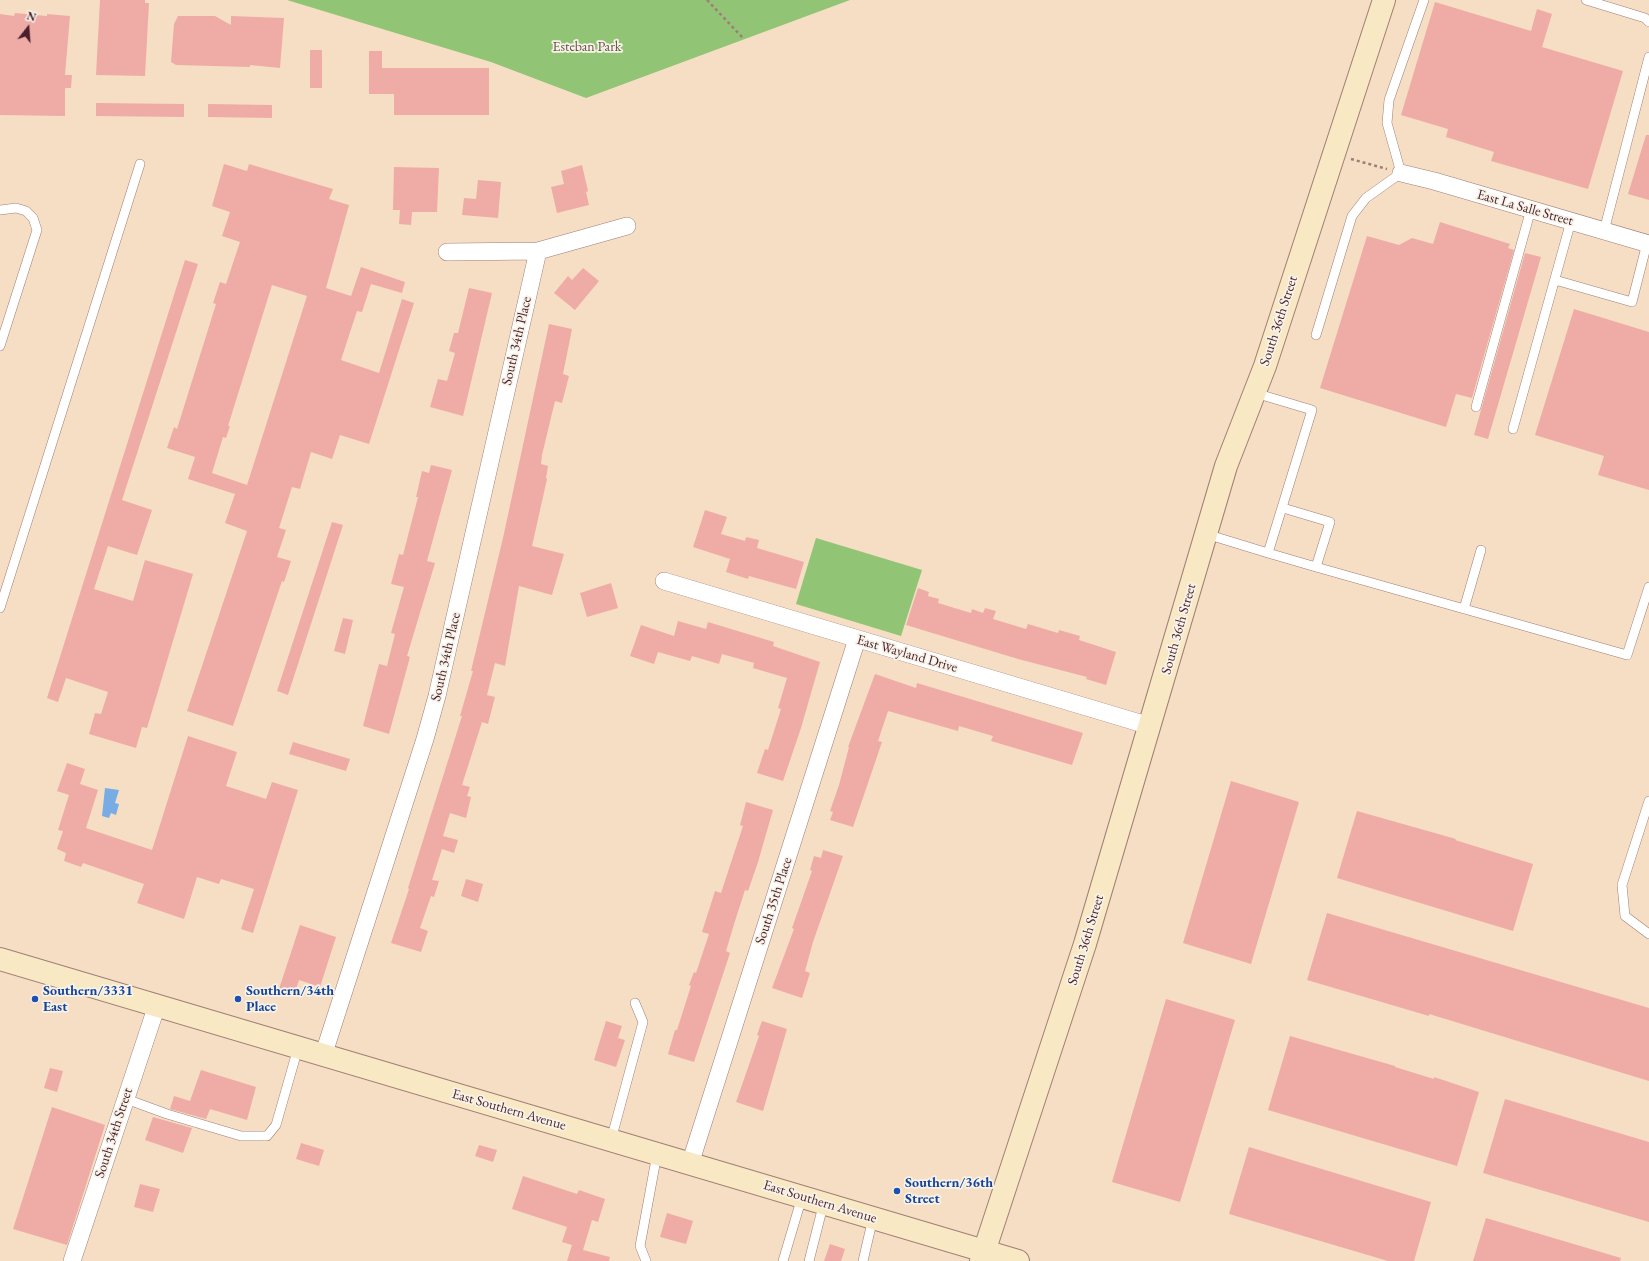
<!DOCTYPE html>
<style>
body{margin:0}
#map{position:relative;width:1649px;height:1261px;overflow:hidden;background:#f5dec3;font-family:"EB Garamond",serif}
canvas{display:block}
.north{position:absolute;left:8px;top:8px;width:40px;height:40px;-webkit-text-stroke:3px #f7f3e8;paint-order:stroke;rotate:17deg;font-size:11px;font-weight:700;line-height:16px;text-align:center;color:#4a1f2b}
.north::after{content:'';display:block;margin:auto;width:14px;height:18px;background:#4a1f2b;clip-path:polygon(50% 0,100% 100%,50% 72%,0 100%)}
</style>
<div id="map">
<canvas width="1649" height="1261"></canvas>
<div class="north">N</div>
</div>
<script>
const ctx = document.querySelector('canvas').getContext('2d');
ctx.lineJoin = 'round';
function paint(path, color) { ctx.fillStyle = color; ctx.fill(path, 'evenodd'); }
const shape = rows => new Path2D(rows.map(r => 'M' + r).join(''));
function trace(path, color, width, dash) { ctx.strokeStyle = color; ctx.lineWidth = width; ctx.lineCap = dash ? 'butt' : 'round'; ctx.setLineDash(dash || []); ctx.stroke(path); }
function label(font, color, halo, rows, align = 'center') {
  ctx.font = font + ' "EB Garamond",serif'; ctx.lineWidth = 3.5; ctx.setLineDash([]); ctx.textBaseline = 'middle'; ctx.strokeStyle = halo; ctx.fillStyle = color; for (const [text, x, y, turn = 0] of rows) {
    ctx.save(); ctx.translate(x, y); ctx.rotate((+turn || 0) * Math.PI / 180); ctx.textAlign = isNaN(turn) ? turn : align; if (halo) ctx.strokeText(text, 0, 0); ctx.fillText(text, 0, 0); ctx.restore();
  }
}
paint(shape([
 [287,0,850,0,586,98,491,62],
 [816,538,922,570,901,636,796,604]
]), '#92c475');
paint(shape([
 [105,788,119,790,115,803,119,804,116,815,111,813,109,818,102,816]
]), '#78ace5');
paint(shape([
 [100,0,145,0,145,3,149,3,145,76,96,75],
 [1435,2,1531,31,1537,9,1552,14,1542,47,1623,71,1588,189,1491,161,1494,152,1446,137,1448,129,1401,115],
 [15,13,47,16,47,14,70,16,65,75,72,75,71,88,65,88,65,116,0,115,0,14,14,16],
 [178,16,215,16,231,25,231,16,284,18,280,68,250,65,250,67,176,65,171,62,174,24],
 [310,50,322,50,322,88,310,88],
 [369,51,382,51,382,68,489,68,489,115,394,115,394,94,369,94],
 [96,103,184,104,184,117,96,116],
 [208,104,272,105,272,118,208,117],
 [1646,135,1649,135,1649,200,1628,194],
 [224,164,247,171,249,164,333,189,329,199,349,205,326,288,351,296,361,267,405,282,402,293,371,284,362,312,357,311,341,360,379,373,402,299,414,303,369,444,340,435,332,459,311,452,300,489,292,487,279,528,286,530,277,557,291,561,284,582,282,581,233,726,187,711,247,531,225,523,235,494,188,479,195,457,167,448,174,427,177,429,216,304,213,303,220,282,226,284,240,242,222,236,230,212,212,206],
 [272,285,307,296,247,485,212,473,223,437,226,438,230,426,228,426],
 [582,165,588,191,586,192,589,205,557,213,551,187,564,184,561,171],
 [394,167,439,168,437,212,412,212,411,225,399,224,400,210,393,210],
 [478,180,501,182,498,218,462,215,464,198,476,199],
 [1440,222,1510,244,1508,248,1514,250,1472,398,1456,394,1446,427,1320,388,1367,236,1399,245,1412,238,1433,244],
 [1525,253,1541,257,1488,439,1474,435],
 [185,260,198,264,122,500,152,510,137,555,108,546,94,589,133,601,145,560,193,574,147,728,142,727,136,748,89,734,95,713,101,714,108,692,66,678,58,702,47,698],
 [583,268,599,281,575,310,554,293,568,276,572,280],
 [469,288,492,293,463,416,430,407,438,379,447,381,455,353,449,351,454,333,458,333],
 [1574,309,1649,332,1649,490,1598,475,1604,456,1535,435],
 [549,324,572,329,563,374,569,376,562,403,555,401,542,455,541,464,548,466,546,478,547,479,532,546,564,554,552,595,519,586,505,666,495,663,487,695,495,697,488,724,482,722,462,785,470,787,467,796,471,797,466,818,450,813,443,836,458,840,454,853,442,849,432,880,439,881,434,897,431,896,420,928,428,931,421,952,391,943,409,889,408,888,462,716,460,716,473,671,471,671,503,538],
 [431,465,452,470,427,561,435,563,407,656,410,657,389,734,363,726,379,664,387,666,395,634,391,633,404,587,391,584,399,554,403,555,418,497,416,497,422,471,429,473],
 [705,510,727,517,721,534,745,541,746,537,759,540,757,548,804,562,796,589,749,576,748,579,726,572,730,559,693,547],
 [332,522,343,525,288,695,277,691],
 [611,583,618,608,587,617,580,593],
 [918,588,929,592,928,596,939,599,938,603,971,613,972,609,983,613,985,608,996,611,993,619,1026,629,1028,624,1058,633,1059,630,1080,636,1079,640,1116,652,1106,685,1086,679,1087,677,1018,659,906,625],
 [343,618,353,620,345,654,334,651],
 [678,621,706,629,708,622,774,642,773,646,820,662,801,728,783,781,757,773,765,749,768,750,781,709,778,708,787,678,753,668,754,663,722,654,719,664,692,656,690,661,658,652,654,664,630,656,641,625,674,636],
 [875,674,916,688,917,683,1083,733,1072,765,991,741,993,736,959,726,958,731,888,711,878,741,882,742,853,827,830,820,833,812,830,811,839,785,849,747,848,747],
 [188,736,237,752,226,786,266,799,272,782,298,790,253,933,241,929,254,889,221,879,219,884,197,877,184,919,137,903,144,884,141,883,83,863,81,867,64,861,66,853,57,849,63,831,58,830,69,795,57,791,67,763,85,769,80,784,98,790,86,828,152,850],
 [293,742,350,759,346,771,289,754],
 [1231,781,1299,802,1251,964,1183,943],
 [746,802,773,810,758,862,748,891,745,890,735,921,726,951,730,953,694,1062,668,1054,675,1030,677,1030,691,986,689,985,694,972,696,973,709,934,702,932,715,891,721,893,743,826,740,825],
 [1357,811,1456,839,1455,840,1533,864,1513,931,1337,878],
 [823,850,843,856,813,942,805,971,810,973,802,998,772,988,794,929,792,928,812,871,810,870,814,856,821,858],
 [466,879,483,884,478,902,461,896],
 [1327,913,1649,1008,1649,1081,1429,1014,1429,1016,1307,980],
 [300,925,336,937,320,987,299,980,294,995,279,989],
 [1166,999,1235,1020,1180,1202,1112,1182],
 [606,1021,622,1026,618,1038,625,1040,616,1067,594,1060],
 [762,1021,787,1029,763,1111,736,1102,759,1036,757,1035],
 [1290,1036,1395,1066,1395,1067,1434,1079,1434,1077,1479,1092,1457,1166,1268,1110],
 [50,1068,63,1071,57,1092,44,1088],
 [201,1070,256,1087,247,1120,210,1109,206,1119,170,1109,174,1096,190,1101],
 [1505,1099,1649,1142,1649,1222,1483,1173],
 [52,1107,105,1125,67,1245,13,1229],
 [153,1117,192,1128,183,1153,145,1140],
 [301,1143,324,1150,319,1166,296,1159],
 [479,1145,497,1150,493,1162,475,1156],
 [1249,1147,1431,1202,1414,1261,1388,1261,1229,1214],
 [523,1176,577,1194,579,1190,605,1199,598,1222,592,1220,583,1250,610,1257,609,1261,567,1261,572,1245,562,1242,567,1227,512,1209],
 [140,1184,160,1189,153,1212,134,1207],
 [667,1213,693,1221,686,1244,660,1237],
 [1486,1218,1621,1258,1620,1261,1473,1261],
 [830,1244,845,1249,841,1261,824,1261]
]), '#efaca7');
const lane = shape([
 [1586,0,1645,18,1649,22],
 [0,210,16,208,26,211,33,218,37,230,0,346],
 [1604,231,1649,57],
 [1555,280,1632,302,1647,243],
 [1316,335,1352,216,1366,198,1401,173,1387,123,1389,100,1424,0],
 [1476,407,1531,209],
 [1513,429,1571,221],
 [1206,534,1268,553,1312,410,1255,393],
 [1268,553,1316,567,1330,522,1283,508],
 [1316,567,1627,655,1649,587],
 [0,608,140,164],
 [1464,609,1481,550],
 [1649,801,1622,885,1625,916,1649,934],
 [126,1099,167,1114,241,1136,267,1136,276,1125,298,1048],
 [611,1140,643,1022,635,1003],
 [646,1261,640,1246,657,1154],
 [783,1261,802,1197],
 [809,1261,824,1202],
 [863,1261,873,1218]
]);
const street = shape([
 [1401,173,1434,181,1649,244],
 [447,252,538,251,627,226],
 [664,581,1150,726],
 [323,1056,425,739,437,696,538,251],
 [690,1164,857,639],
 [72,1261,157,1005]
]);
const secondary = shape([
 [0,959,1018,1261],
 [981,1261,1085,944,1226,466,1265,366,1384,0]
]);
trace(lane, '#a07e77', 10);
trace(street, '#a07e77', 18);
trace(secondary, '#a07e77', 24);
trace(shape([
 [707,0,743,38],
 [1351,159,1387,169]
]), '#a07e77', 2.5, [3, 3]);
trace(lane, '#fff', 9);
trace(street, '#fff', 17);
trace(secondary, '#f8e8c3', 22);
for (const [x, y, r, color] of [
 [35,999,4,"#1a4fb4"],
 [238,999,4,"#1a4fb4"],
 [897,1191,4,"#1a4fb4"]
]) { const dot = new Path2D(); dot.arc(x, y, r, 0, 2 * Math.PI); ctx.fillStyle = color; ctx.fill(dot); trace(dot, '#f7f3e8', 1.5); }
label('14px', '#605141', '#f7f3e8', [
 ["Esteban Park",587,47]
]);
label('14px', '#4a1f2b', '#f7f3e8', [
 ["East La Salle Street",1525,208,16],
 ["South 36th Street",1279,321,-72],
 ["South 34th Place",517,341,-77],
 ["South 36th Street",1179,629,-74],
 ["East Wayland Drive",907,654,16],
 ["South 34th Place",446,657,-77],
 ["South 35th Place",774,901,-72],
 ["South 36th Street",1086,940,-73],
 ["East Southern Avenue",509,1110,16],
 ["South 34th Street",114,1133,-72],
 ["East Southern Avenue",820,1202,17]
]);
label('bold 14px', '#164399', '#f7f3e8', [
 ["Southern/3331",43,991],
 ["East",43,1007],
 ["Southern/34th",246,991],
 ["Place",246,1007],
 ["Southern/36th",905,1183],
 ["Street",905,1199]
], 'left');
</script>
